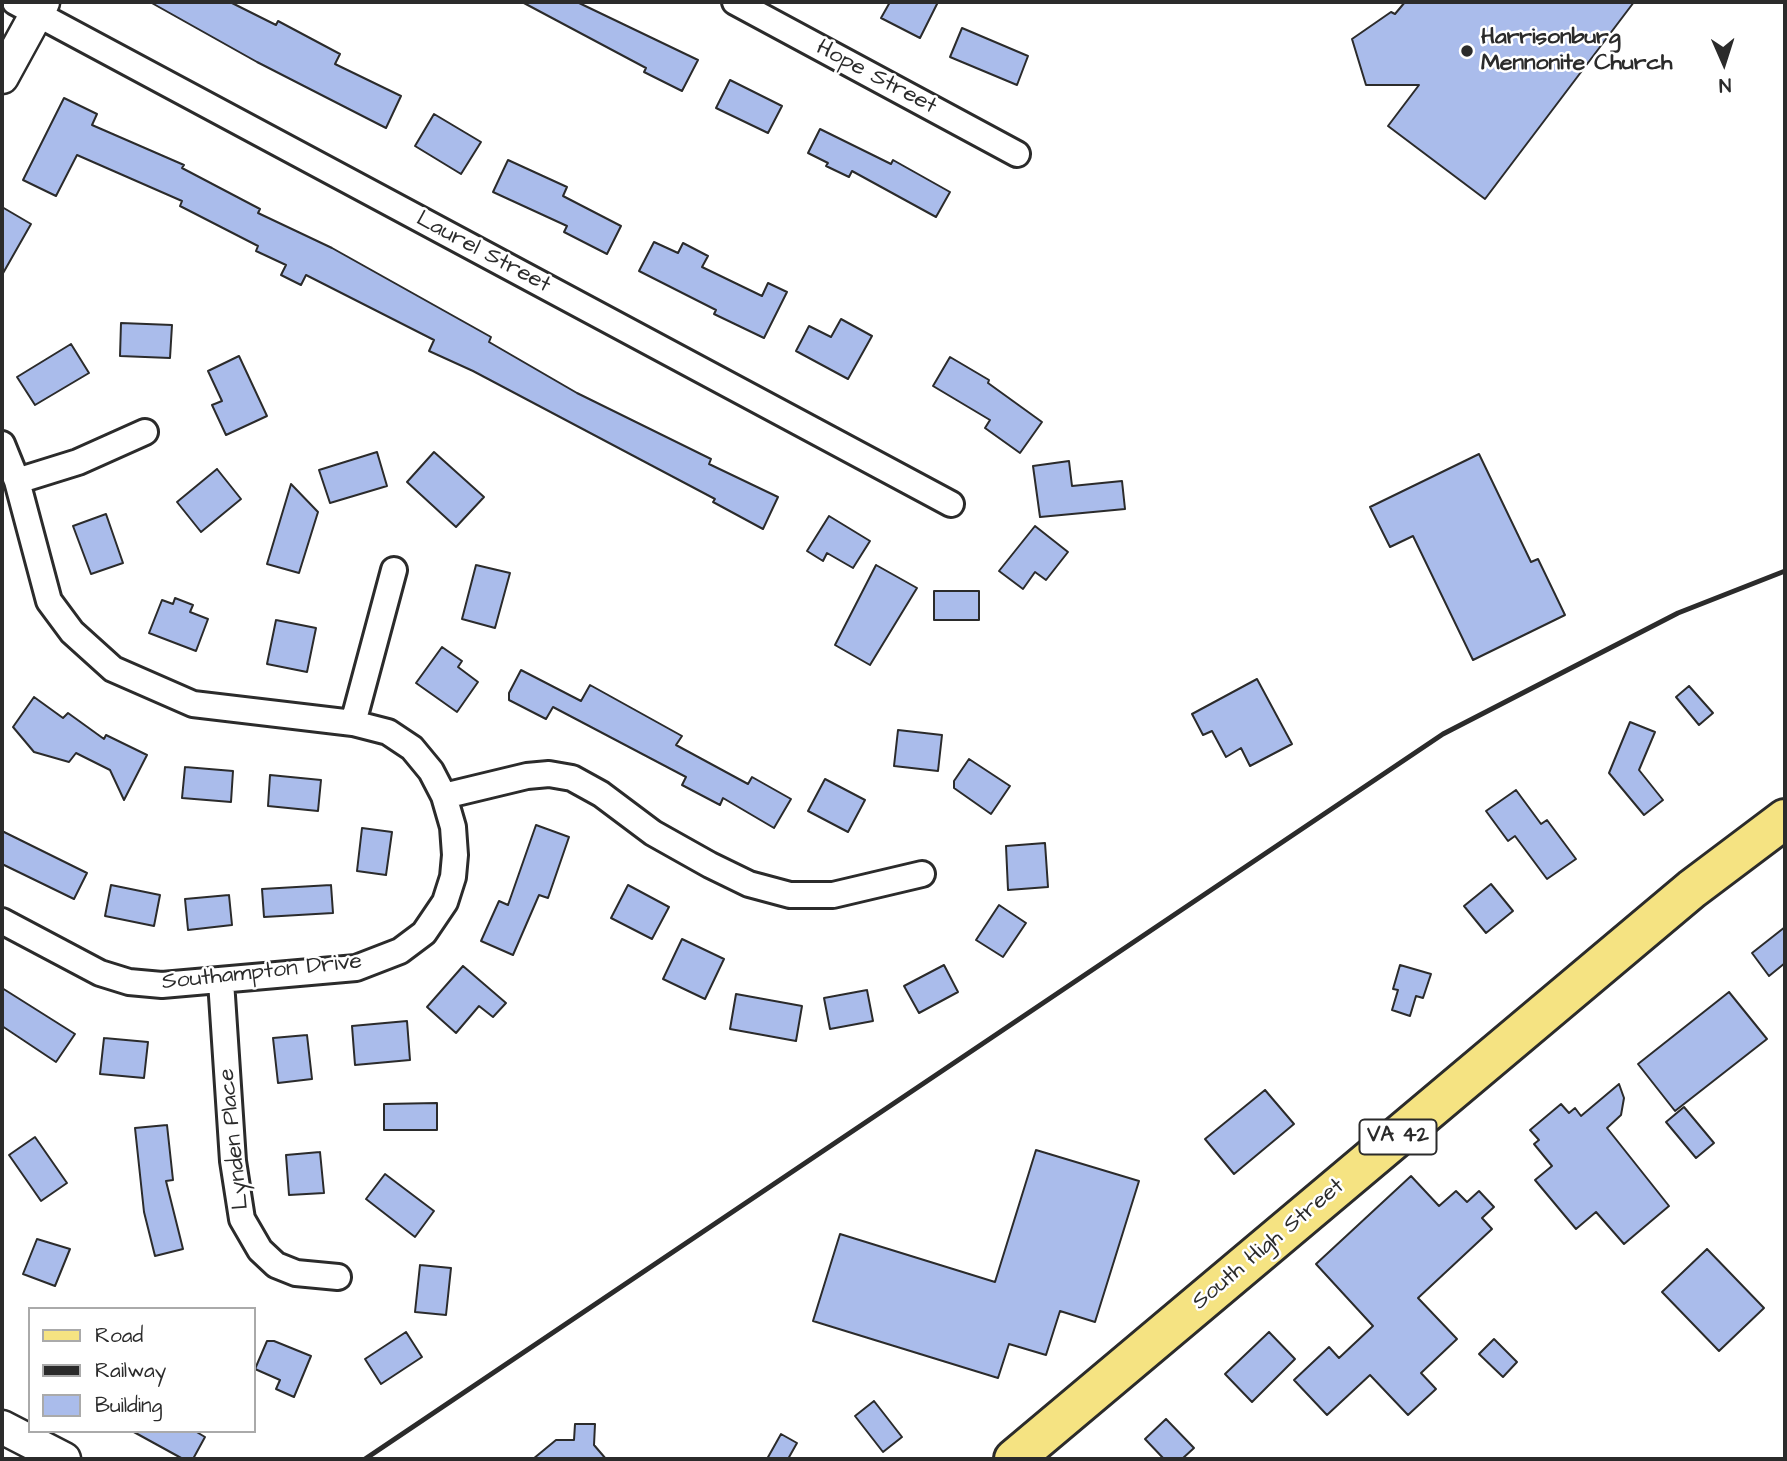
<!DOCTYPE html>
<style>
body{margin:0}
#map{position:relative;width:1787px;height:1461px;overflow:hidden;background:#fff;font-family:"Architects Daughter",sans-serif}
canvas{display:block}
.frame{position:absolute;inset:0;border:4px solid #2b2b2b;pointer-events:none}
.legend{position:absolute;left:28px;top:1307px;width:228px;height:126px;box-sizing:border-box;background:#fff;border:2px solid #aaa;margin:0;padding:9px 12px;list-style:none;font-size:21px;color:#2b2b2b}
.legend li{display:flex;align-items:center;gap:14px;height:35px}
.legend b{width:35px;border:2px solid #aaa}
.north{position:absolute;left:1689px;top:28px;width:70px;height:70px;-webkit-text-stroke:5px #fff;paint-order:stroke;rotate:177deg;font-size:19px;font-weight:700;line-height:28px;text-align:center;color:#2b2b2b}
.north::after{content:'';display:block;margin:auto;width:24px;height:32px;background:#2b2b2b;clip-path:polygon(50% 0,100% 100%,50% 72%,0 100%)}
</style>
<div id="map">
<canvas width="1787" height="1461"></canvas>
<div class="frame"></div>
<ul class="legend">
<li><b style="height:9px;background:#f5e382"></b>Road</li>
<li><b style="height:9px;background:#2b2b2b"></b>Railway</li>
<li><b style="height:19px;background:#aabceb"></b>Building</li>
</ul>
<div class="north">N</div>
</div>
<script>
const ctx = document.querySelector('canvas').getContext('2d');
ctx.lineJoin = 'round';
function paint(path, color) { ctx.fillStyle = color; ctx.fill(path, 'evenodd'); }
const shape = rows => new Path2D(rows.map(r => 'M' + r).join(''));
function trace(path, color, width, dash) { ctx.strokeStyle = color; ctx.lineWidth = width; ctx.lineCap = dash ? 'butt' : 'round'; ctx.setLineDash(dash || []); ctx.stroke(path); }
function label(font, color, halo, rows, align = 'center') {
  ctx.font = font + ' "Architects Daughter",sans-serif'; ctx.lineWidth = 5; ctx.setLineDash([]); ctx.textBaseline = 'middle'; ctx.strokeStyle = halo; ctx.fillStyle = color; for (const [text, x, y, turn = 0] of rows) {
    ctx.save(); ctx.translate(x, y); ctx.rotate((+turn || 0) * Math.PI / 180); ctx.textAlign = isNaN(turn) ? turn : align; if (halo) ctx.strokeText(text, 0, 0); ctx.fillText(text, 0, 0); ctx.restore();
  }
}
const building = shape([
 [150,2,230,2,276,25,278,21,340,54,335,64,401,96,386,128,257,62,150,2],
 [522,2,577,2,698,60,682,91,644,72,646,68,522,2],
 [890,2,938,2,920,38,881,18,890,2],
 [1405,2,1634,2,1485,199,1388,126,1419,85,1366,85,1352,39,1391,12,1395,14,1405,2],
 [962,28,1028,56,1017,85,950,57,962,28],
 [730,80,782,106,768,133,716,108,730,80],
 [64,98,97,114,92,125,184,165,182,168,260,209,258,213,332,248,491,337,489,342,577,393,711,459,709,464,778,497,763,529,713,502,715,499,473,371,429,351,434,340,306,275,301,285,281,275,286,265,256,251,258,246,180,206,182,201,77,155,56,196,23,180,64,98],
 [434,114,481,142,461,174,415,146,434,114],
 [820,129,891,164,893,160,950,192,936,217,852,171,849,177,826,166,828,163,808,153,820,129],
 [508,160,567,187,563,196,621,226,607,254,564,232,567,226,493,192,508,160],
 [2,207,31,224,2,275,2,207],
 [654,242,678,253,683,243,708,256,702,267,762,296,768,283,787,292,764,338,714,314,716,310,639,271,654,242],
 [841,319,872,336,848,379,796,351,809,326,831,337,841,319],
 [121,323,172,325,170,358,120,356,121,323],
 [71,344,89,373,35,405,17,377,71,344],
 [239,356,267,416,226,435,212,405,222,401,208,371,239,356],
 [950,357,989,380,988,383,1042,422,1020,453,985,428,990,420,933,386,950,357],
 [377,452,387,486,330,503,319,470,377,452],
 [434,452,484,497,456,527,407,482,434,452],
 [1479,454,1531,562,1538,559,1565,615,1473,660,1413,536,1390,547,1370,507,1479,454],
 [1069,461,1072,486,1122,481,1125,509,1040,517,1033,466,1069,461],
 [217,469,241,499,201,532,177,502,217,469],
 [291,484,318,512,299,573,267,564,291,484],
 [106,514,123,563,91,574,73,526,106,514],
 [829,516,870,541,853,568,827,553,823,561,807,551,829,516],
 [1035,526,1068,552,1046,580,1035,572,1023,589,999,571,1035,526],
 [476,565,510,573,495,628,462,619,476,565],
 [876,565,917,588,870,665,835,645,876,565],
 [934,591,979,591,979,620,934,620,934,591],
 [175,598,193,605,190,612,208,619,196,651,149,633,162,600,173,604,175,598],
 [276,620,316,628,307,672,267,664,276,620],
 [442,647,462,661,458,667,478,682,457,712,416,683,442,647],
 [521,670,581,701,590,685,682,736,676,745,748,784,752,777,791,799,774,828,723,798,720,805,682,785,686,777,553,707,546,719,509,700,509,693,521,670],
 [1257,679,1292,744,1250,766,1241,748,1226,757,1212,731,1203,735,1192,714,1257,679],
 [1689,686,1713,713,1699,725,1676,697,1689,686],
 [34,697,63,718,68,713,104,739,106,735,147,755,124,800,110,770,76,753,69,762,34,752,13,727,34,697],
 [1630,722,1655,732,1639,770,1663,800,1644,815,1609,773,1630,722],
 [898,730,942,735,938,771,894,766,898,730],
 [969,759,1010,786,991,814,954,788,954,781,969,759],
 [185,767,233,771,231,802,182,798,185,767],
 [270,775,321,780,318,811,268,806,270,775],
 [825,779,865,800,848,832,808,811,825,779],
 [1516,790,1541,824,1547,820,1576,859,1547,879,1515,836,1508,841,1486,811,1516,790],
 [536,825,569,837,548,898,539,895,513,955,481,941,499,901,508,905,536,825],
 [362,828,392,832,386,875,357,871,362,828],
 [2,831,87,873,74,899,2,864,2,831],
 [1045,843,1048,887,1008,890,1006,846,1045,843],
 [1491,884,1513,911,1486,933,1464,906,1491,884],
 [111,885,160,895,154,926,105,916,111,885],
 [331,885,333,913,264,917,262,889,331,885],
 [628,885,669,907,652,939,611,918,628,885],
 [229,895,232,925,188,930,185,899,229,895],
 [999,905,1026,923,1003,957,976,940,999,905],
 [1785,927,1785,963,1769,976,1752,953,1785,927],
 [682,939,724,959,705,999,663,979,682,939],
 [944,965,958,992,919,1013,904,986,944,965],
 [1400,965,1431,974,1423,998,1416,996,1410,1016,1392,1010,1398,990,1393,989,1400,965],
 [463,966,506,1003,493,1017,479,1006,456,1033,427,1007,463,966],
 [2,988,75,1034,56,1062,2,1026,2,988],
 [867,990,873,1021,830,1029,824,998,867,990],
 [1729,992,1767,1039,1675,1111,1638,1064,1729,992],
 [736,994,802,1006,796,1041,730,1029,736,994],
 [407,1021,410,1060,355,1065,352,1026,407,1021],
 [307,1035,312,1079,278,1083,273,1038,307,1035],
 [104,1038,148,1042,144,1078,100,1074,104,1038],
 [1619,1084,1624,1098,1621,1115,1607,1128,1669,1206,1624,1244,1596,1212,1576,1229,1535,1180,1552,1166,1534,1144,1539,1140,1530,1130,1561,1104,1569,1113,1575,1108,1581,1116,1619,1084],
 [1265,1090,1294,1124,1234,1174,1205,1139,1265,1090],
 [437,1103,437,1130,384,1130,384,1104,437,1103],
 [1684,1107,1714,1143,1696,1158,1666,1122,1684,1107],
 [167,1125,173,1180,166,1181,183,1249,155,1256,144,1212,135,1128,167,1125],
 [35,1137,67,1183,41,1201,9,1155,35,1137],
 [1036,1150,1139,1181,1095,1322,1060,1311,1046,1355,1009,1344,998,1378,813,1321,840,1234,995,1282,1036,1150],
 [320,1152,324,1193,289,1195,286,1155,320,1152],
 [385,1174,434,1211,415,1237,366,1199,385,1174],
 [1411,1176,1439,1206,1456,1191,1467,1202,1479,1191,1494,1207,1482,1218,1492,1229,1418,1298,1457,1339,1421,1373,1436,1389,1408,1415,1370,1375,1327,1415,1294,1380,1329,1347,1339,1358,1373,1326,1316,1264,1411,1176],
 [37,1239,70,1249,55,1286,23,1274,37,1239],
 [1707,1249,1764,1308,1719,1351,1662,1292,1707,1249],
 [420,1265,451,1268,446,1315,415,1312,420,1265],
 [406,1332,422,1357,381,1384,365,1359,406,1332],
 [1269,1332,1295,1359,1252,1402,1225,1374,1269,1332],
 [1494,1339,1517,1362,1503,1377,1479,1354,1494,1339],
 [267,1341,274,1341,311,1356,294,1397,276,1389,280,1380,255,1369,267,1341],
 [874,1401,902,1437,883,1452,855,1416,874,1401],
 [1166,1419,1194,1448,1182,1459,1164,1459,1145,1439,1166,1419],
 [575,1424,595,1424,594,1445,606,1459,533,1459,556,1440,574,1440,575,1424],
 [132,1431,195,1431,205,1437,193,1459,183,1459,132,1431],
 [781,1434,797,1443,788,1459,767,1459,781,1434]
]);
paint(building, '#aabceb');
trace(building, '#2b2b2b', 2);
const minor = shape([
 [15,2,951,504],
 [735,2,1017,154],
 [2,444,17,481,49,601,72,632,113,669,193,704,353,723,388,732,412,748,431,771,444,796,453,827,455,855,453,877,445,902,424,933,400,951,356,968,162,985,129,982,100,973,2,921],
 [17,481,78,462,145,432],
 [353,723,394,570],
 [444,796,527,776,549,774,572,778,601,794,653,833,710,865,749,884,790,895,833,895,922,874],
 [221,981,233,1161,242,1219,260,1250,276,1265,296,1273,338,1277]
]);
const tertiary = shape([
 [2,77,43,2],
 [2,1427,64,1459]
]);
const primary = shape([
 [1014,1459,1692,889,1785,819]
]);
trace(minor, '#2b2b2b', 30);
trace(tertiary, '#2b2b2b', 37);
trace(primary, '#2b2b2b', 44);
trace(minor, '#fff', 24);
trace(tertiary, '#fff', 32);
trace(primary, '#f5e382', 38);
trace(shape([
 [365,1459,1443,734,1678,613,1785,571]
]), '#2b2b2b', 5);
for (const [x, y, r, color] of [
 [1467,51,7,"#2b2b2b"]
]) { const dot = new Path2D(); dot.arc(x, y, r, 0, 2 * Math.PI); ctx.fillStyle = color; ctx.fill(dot); trace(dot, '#fff', 2.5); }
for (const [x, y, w] of [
 [1398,1137,77]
]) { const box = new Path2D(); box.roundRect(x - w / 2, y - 17.5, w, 35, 5); ctx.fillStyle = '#fff'; ctx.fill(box); trace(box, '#2b2b2b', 2); }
label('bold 21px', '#2b2b2b', null, [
 ["VA 42",1398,1137]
]);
label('bold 23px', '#2b2b2b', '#fff', [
 ["Harrisonburg",1481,38],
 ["Mennonite Church",1481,64]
], 'left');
label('23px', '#2b2b2b', '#fff', [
 ["Hope Street",876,78,28],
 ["Laurel Street",483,253,28],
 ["Southampton Drive",262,973,-6],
 ["Lynden Place",235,1139,-96],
 ["South High Street",1269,1245,-40]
]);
</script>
